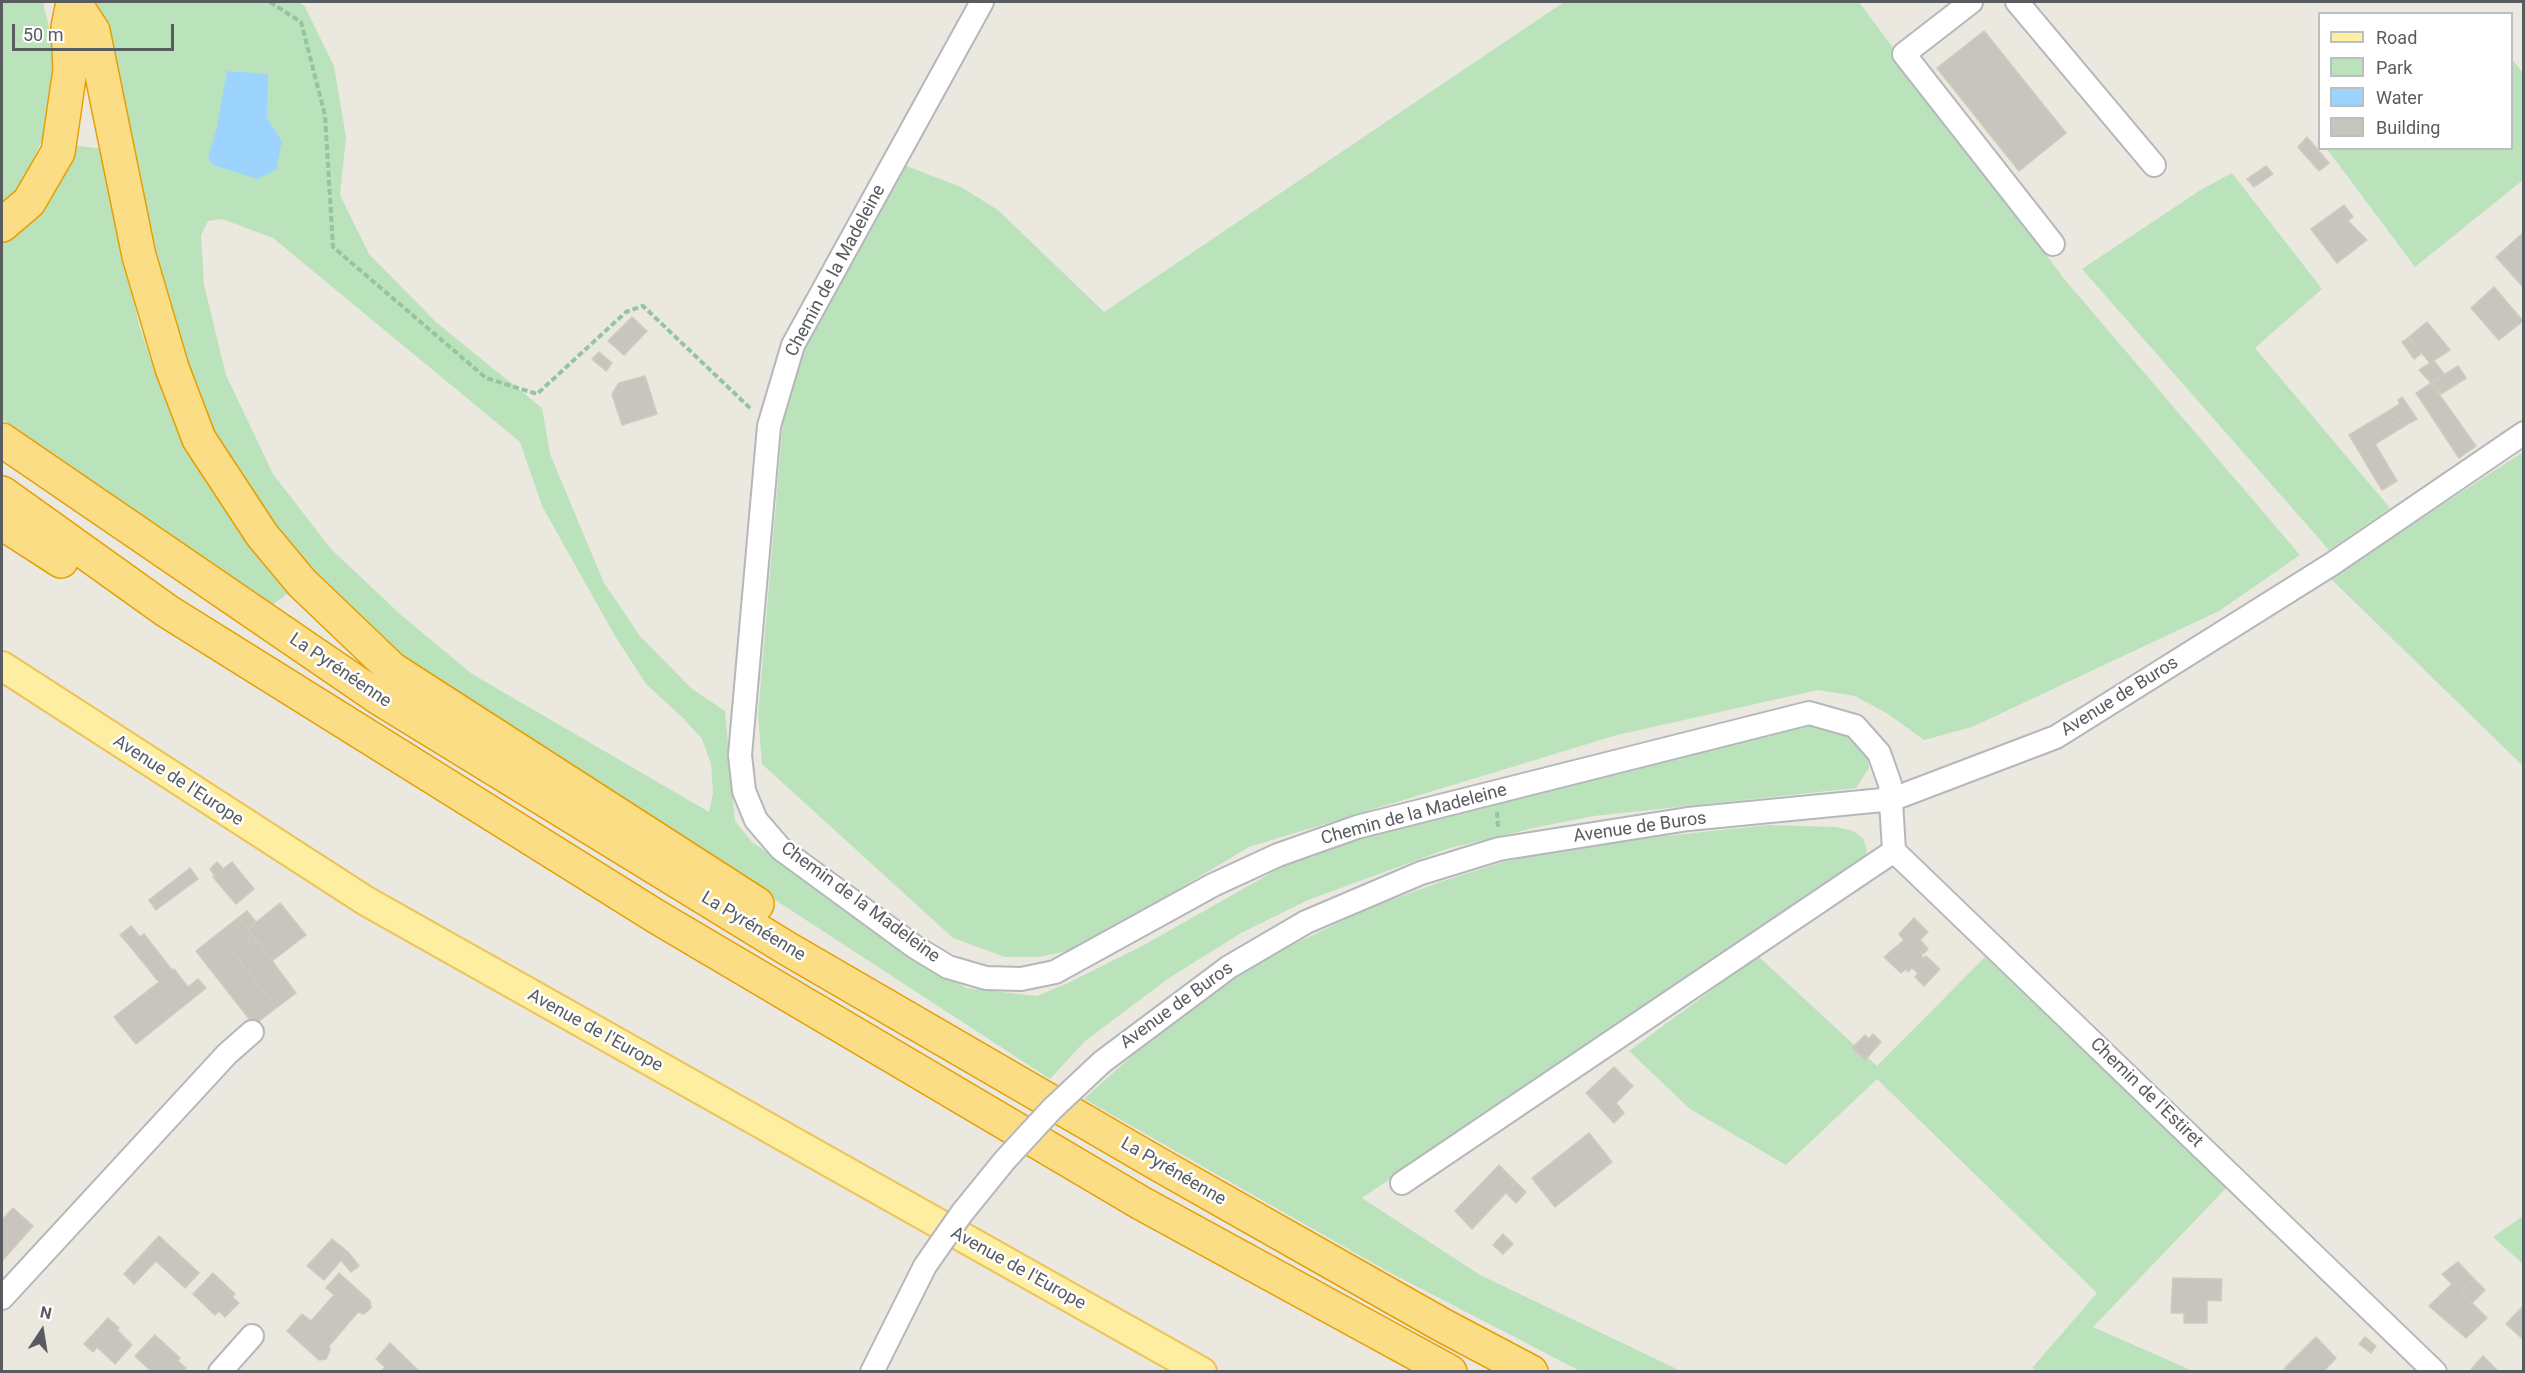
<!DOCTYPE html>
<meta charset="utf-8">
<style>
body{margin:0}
#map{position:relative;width:2525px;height:1373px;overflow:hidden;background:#ebe8df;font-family:Roboto,sans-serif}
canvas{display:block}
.frame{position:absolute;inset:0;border:3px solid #585c60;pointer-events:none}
.legend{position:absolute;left:2318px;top:12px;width:195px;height:138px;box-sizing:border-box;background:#fff;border:2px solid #bcbebf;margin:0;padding:8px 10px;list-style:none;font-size:18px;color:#585c60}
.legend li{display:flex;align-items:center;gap:12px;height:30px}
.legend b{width:30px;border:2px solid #bcbebf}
.north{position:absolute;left:12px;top:1301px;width:60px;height:60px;-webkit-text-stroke:4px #fff;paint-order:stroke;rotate:12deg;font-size:16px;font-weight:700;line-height:24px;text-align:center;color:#585c60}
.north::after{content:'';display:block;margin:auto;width:21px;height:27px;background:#585c60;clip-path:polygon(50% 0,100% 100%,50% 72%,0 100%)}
.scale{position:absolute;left:12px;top:24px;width:162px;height:27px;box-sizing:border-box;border:3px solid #585c60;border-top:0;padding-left:8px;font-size:18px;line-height:21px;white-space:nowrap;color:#585c60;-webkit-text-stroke:4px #fff;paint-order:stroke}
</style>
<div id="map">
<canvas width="2525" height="1373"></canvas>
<div class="frame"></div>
<ul class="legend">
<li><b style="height:8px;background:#feeea1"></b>Road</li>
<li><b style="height:16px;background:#bbe3bb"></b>Park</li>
<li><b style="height:16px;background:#9cd4fe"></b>Water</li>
<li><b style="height:16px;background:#c8c5be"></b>Building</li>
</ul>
<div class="north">N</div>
<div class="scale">50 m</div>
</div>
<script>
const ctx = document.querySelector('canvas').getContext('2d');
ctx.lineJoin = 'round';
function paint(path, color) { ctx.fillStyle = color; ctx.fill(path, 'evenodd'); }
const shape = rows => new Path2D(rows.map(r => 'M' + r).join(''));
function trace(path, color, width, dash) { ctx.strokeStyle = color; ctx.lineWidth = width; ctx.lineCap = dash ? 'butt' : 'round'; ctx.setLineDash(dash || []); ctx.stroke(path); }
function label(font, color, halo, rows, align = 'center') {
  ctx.font = font + ' Roboto,sans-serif'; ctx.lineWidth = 5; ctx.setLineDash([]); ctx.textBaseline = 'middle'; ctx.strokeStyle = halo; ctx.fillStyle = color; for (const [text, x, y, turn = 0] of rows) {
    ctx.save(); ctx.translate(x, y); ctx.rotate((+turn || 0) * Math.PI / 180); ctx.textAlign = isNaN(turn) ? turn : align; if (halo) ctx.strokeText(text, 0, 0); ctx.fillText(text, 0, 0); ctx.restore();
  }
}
paint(shape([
 [2,2,43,2,52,40,52,95,42,140,23,183,2,209],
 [96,2,300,2,305,7,334,66,346,137,340,195,369,254,437,323,542,408,550,454,604,583,640,636,691,688,725,711,735,821,752,842,966,988,1037,996,1068,983,1144,945,1287,864,1358,837,1812,722,1834,727,1854,738,1867,754,1869,768,1856,788,1594,816,1538,827,1450,848,1308,900,1241,933,1169,978,1085,1041,1050,1079,456,692,397,651,289,552,212,440,179,353,107,27],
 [222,219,273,238,520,442,542,506,615,636,646,684,683,718,702,739,711,764,713,793,709,812,472,674,401,615,331,549,273,474,226,375,204,285,201,235,208,221],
 [1564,2,1859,2,2065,280,2300,555,2219,611,1972,727,1924,740,1888,714,1855,696,1818,690,1617,735,1249,847,1078,949,1038,957,1005,957,953,938,762,764,758,715,783,420,792,375,806,332,899,163,961,187,998,210,1104,312],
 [2512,59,2523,73,2523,180,2415,267,2327,149,2512,148],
 [73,145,103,149,109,189,139,325,164,398,216,494,290,592,272,605,2,419,2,239],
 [2232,173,2322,289,2255,348,2390,508,2329,550,2082,269,2199,191],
 [2523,452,2523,766,2330,578],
 [1769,825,1836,827,1853,831,1863,838,1867,851,1861,865,1607,1031,1362,1198,1480,1275,1681,1371,1580,1371,1387,1271,1084,1099,1164,1027,1267,957,1369,908,1440,882,1503,862,1589,844],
 [1758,956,1877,1066,1985,957,2229,1185,2093,1327,2193,1371,2036,1371,2032,1368,2097,1293,1877,1079,1786,1165,1690,1109,1629,1051],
 [2523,1216,2523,1264,2493,1237]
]), '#bbe3bb');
paint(shape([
 [227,71,268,74,267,118,282,141,276,170,257,179,213,165,208,157,217,127]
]), '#9cd4fe');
const building = shape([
 [1984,31,2066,133,2019,171,1937,68,1984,31],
 [2307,137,2329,163,2319,171,2298,147,2307,137],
 [2266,166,2273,174,2254,187,2247,179,2266,166],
 [2344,205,2353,217,2348,221,2367,240,2337,263,2311,229,2344,205],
 [2524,232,2524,288,2496,257,2524,232],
 [2494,287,2523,321,2499,340,2471,308,2494,287],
 [632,317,647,331,624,355,608,341,632,317],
 [2427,322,2450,350,2430,363,2409,337,2427,322],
 [2409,337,2422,353,2414,359,2402,342,2409,337],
 [599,352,612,363,606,371,592,359,599,352],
 [2434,361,2445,375,2431,383,2419,370,2434,361],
 [2458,366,2466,378,2441,394,2431,383,2458,366],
 [645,376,657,414,622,425,612,394,619,383,645,376],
 [2431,383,2476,446,2459,458,2416,393,2431,383],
 [2402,397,2417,419,2406,425,2387,412,2400,404,2398,400,2402,397],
 [2387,412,2406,425,2375,444,2397,481,2382,490,2349,435,2387,412],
 [217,862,223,869,215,876,210,869,217,862],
 [232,862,254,889,236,904,213,877,232,862],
 [190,868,198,879,156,910,149,900,190,868],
 [280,903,306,935,272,961,248,929,280,903],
 [247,911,256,922,248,929,239,917,247,911],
 [239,917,258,942,252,945,248,939,233,952,276,1008,254,1025,196,951,239,917],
 [1914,918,1928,932,1920,940,1928,949,1921,956,1923,958,1926,956,1940,969,1924,986,1915,977,1918,973,1912,968,1908,972,1906,969,1901,973,1884,957,1904,940,1899,934,1914,918],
 [131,926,140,937,129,945,120,935,131,926],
 [144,934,172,970,174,969,188,987,198,979,206,988,136,1044,114,1017,159,982,129,945,144,934],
 [248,939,252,945,258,942,296,993,276,1008,233,952,248,939],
 [1873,1034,1881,1042,1865,1060,1852,1048,1865,1035,1869,1039,1873,1034],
 [1614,1067,1633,1086,1616,1103,1624,1113,1614,1123,1586,1093,1614,1067],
 [1589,1133,1612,1162,1555,1207,1532,1178,1589,1133],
 [1499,1165,1516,1182,1472,1229,1455,1211,1499,1165],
 [1516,1182,1526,1192,1516,1203,1506,1193,1516,1182],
 [13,1208,33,1226,2,1261,2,1220,13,1208],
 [1503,1234,1513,1244,1503,1254,1493,1245,1503,1234],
 [159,1236,199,1273,185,1288,156,1261,134,1284,124,1274,159,1236],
 [332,1239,348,1252,324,1280,307,1266,332,1239],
 [348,1252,359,1266,351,1272,341,1260,348,1252],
 [2458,1262,2474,1279,2461,1292,2487,1318,2466,1338,2429,1306,2452,1284,2442,1274,2458,1262],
 [213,1273,235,1294,232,1297,239,1303,225,1317,219,1311,215,1315,193,1294,213,1273],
 [339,1273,370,1301,371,1308,364,1314,358,1312,329,1346,330,1350,326,1359,319,1360,287,1331,302,1314,311,1321,334,1295,326,1288,339,1273],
 [2173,1278,2222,1279,2221,1301,2207,1300,2207,1323,2184,1323,2184,1313,2171,1313,2173,1278],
 [2474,1279,2485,1290,2472,1303,2461,1292,2474,1279],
 [2524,1305,2524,1340,2506,1324,2524,1305],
 [108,1318,119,1328,117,1330,132,1345,115,1364,97,1347,93,1352,84,1344,108,1318],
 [155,1335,180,1358,178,1361,186,1368,182,1372,152,1372,135,1356,155,1335],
 [2316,1337,2336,1358,2323,1372,2287,1372,2284,1369,2316,1337],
 [2365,1337,2376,1346,2371,1353,2359,1344,2365,1337],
 [390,1343,420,1372,381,1372,385,1367,376,1359,390,1343],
 [2483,1356,2499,1372,2469,1372,2483,1356]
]);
paint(building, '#c8c5be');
trace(building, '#d0cabd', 1.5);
const minor = shape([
 [982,2,793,345,769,426,740,755,744,791,756,820,781,849,915,947,948,967,986,978,1021,979,1055,972,1213,885,1278,855,1357,827,1809,713,1855,726,1879,753,1890,784,1894,851,2435,1372],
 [1971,2,1904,54,2053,244],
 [2017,2,2154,165],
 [1102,1062,1229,967,1306,922,1421,873,1499,849,1688,819,1893,799,2056,737,2332,564,2524,433],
 [1402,1183,1894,851],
 [2,1298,227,1054,252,1032],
 [220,1372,252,1336],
 [872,1372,925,1266]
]);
const major = shape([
 [2,666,366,901,1202,1372]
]);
const highway = shape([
 [74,2,93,31,139,256,172,368,199,439,262,535,302,583,392,669,757,904],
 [2,225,29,202,58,152,70,70,68,27,73,2],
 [2,440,379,698,788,949,1158,1164,1444,1326,1531,1372],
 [2,493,167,611,657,917,1141,1203,1450,1372],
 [2,523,61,561]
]);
trace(minor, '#b5b7bc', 26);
trace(major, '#efc254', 32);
trace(highway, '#e79e03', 36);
trace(shape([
 [270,2,301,22,325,115,333,247,486,378,537,394,626,312,643,306,751,409],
 [1497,812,1498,828]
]), '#94c4a1', 4, [6, 3]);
trace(minor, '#fff', 22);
trace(major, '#feeea1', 28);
trace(highway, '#fbdd86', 33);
const minorBridge = shape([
 [925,1266,962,1213,1005,1160,1052,1109,1102,1062]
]);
trace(minorBridge, '#b5b7bc', 26, []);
trace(minorBridge, '#fff', 22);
label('18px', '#585c60', '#fff', [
 ["Chemin de la Madeleine",836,271,-62],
 ["La Pyrénéenne",340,671,34],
 ["Avenue de Buros",2120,697,-32],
 ["Avenue de l'Europe",178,781,33],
 ["Chemin de la Madeleine",1414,815,-15],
 ["Avenue de Buros",1640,828,-8],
 ["Chemin de la Madeleine",860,903,36],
 ["La Pyrénéenne",753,927,31],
 ["Avenue de Buros",1177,1006,-36],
 ["Avenue de l'Europe",595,1031,29],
 ["Chemin de l'Estiret",2146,1093,44],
 ["La Pyrénéenne",1173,1172,30],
 ["Avenue de l'Europe",1018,1269,29]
]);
</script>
